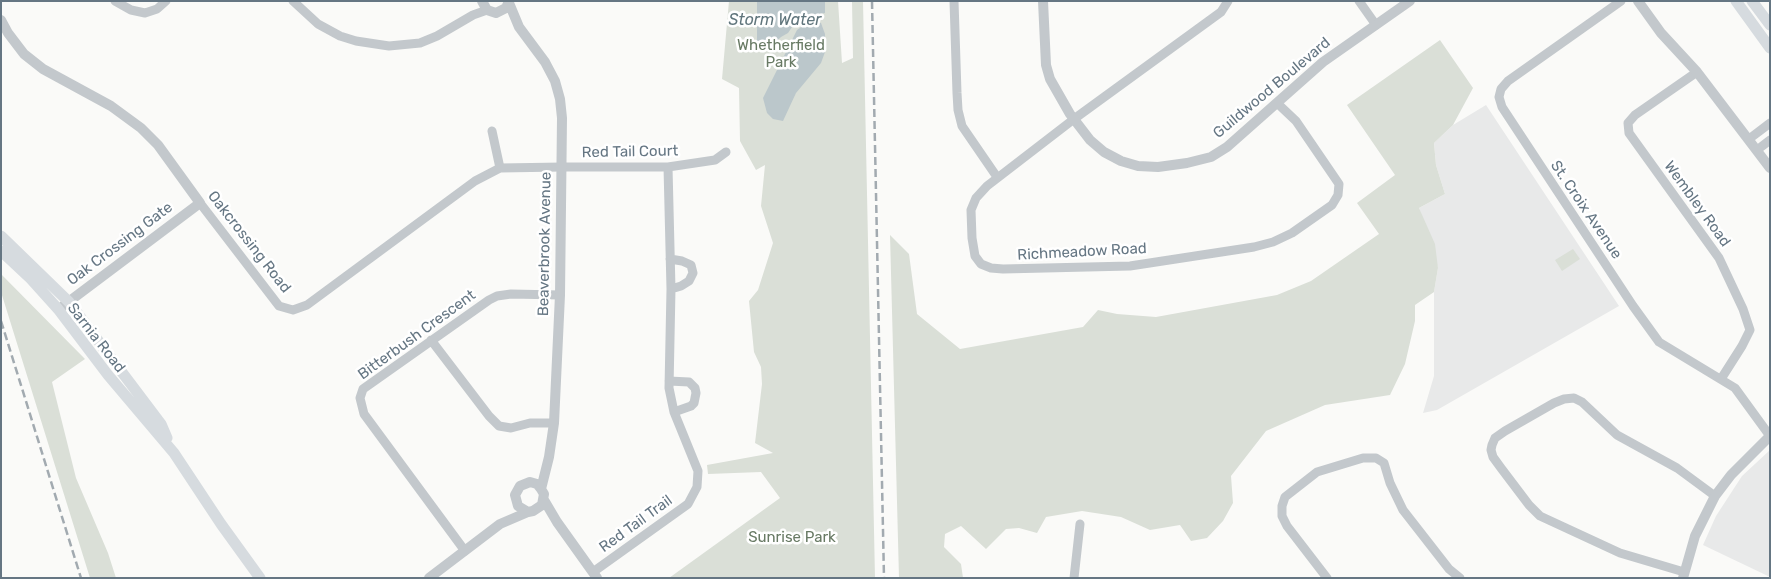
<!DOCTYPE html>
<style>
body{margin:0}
#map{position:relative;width:1771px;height:579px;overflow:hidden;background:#fafaf8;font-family:Rubik,sans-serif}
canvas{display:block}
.frame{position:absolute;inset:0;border:2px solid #657683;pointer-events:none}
</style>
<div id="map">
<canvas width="1771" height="579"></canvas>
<div class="frame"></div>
</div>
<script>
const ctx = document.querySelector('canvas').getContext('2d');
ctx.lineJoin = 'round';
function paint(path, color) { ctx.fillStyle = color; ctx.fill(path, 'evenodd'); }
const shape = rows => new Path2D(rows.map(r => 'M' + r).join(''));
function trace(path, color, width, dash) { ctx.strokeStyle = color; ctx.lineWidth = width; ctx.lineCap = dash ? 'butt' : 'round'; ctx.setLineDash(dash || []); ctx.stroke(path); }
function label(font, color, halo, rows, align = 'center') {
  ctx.font = font + ' Rubik,sans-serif'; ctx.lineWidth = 5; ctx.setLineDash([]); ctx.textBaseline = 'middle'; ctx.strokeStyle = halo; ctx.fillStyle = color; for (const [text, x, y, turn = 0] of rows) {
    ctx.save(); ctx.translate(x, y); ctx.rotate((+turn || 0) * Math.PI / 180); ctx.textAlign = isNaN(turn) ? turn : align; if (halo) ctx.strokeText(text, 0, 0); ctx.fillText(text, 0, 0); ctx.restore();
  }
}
paint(shape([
 [1486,105,1619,306,1437,410,1423,413,1434,376,1434,292,1438,268,1419,208,1445,194,1436,165,1434,143,1453,125],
 [1770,450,1770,577,1703,545,1716,516,1742,476]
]), '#e8e9e9');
paint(shape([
 [729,1,838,1,842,63,853,58,852,1,863,1,875,578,669,578,780,498,761,472,708,474,707,465,773,453,755,443,762,384,761,367,754,352,749,301,758,290,773,243,761,206,765,165,756,170,740,141,739,88,722,79],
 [1440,40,1473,88,1453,125,1434,143,1436,165,1445,194,1419,208,1435,244,1438,268,1434,292,1415,305,1415,321,1405,364,1390,395,1325,405,1266,431,1231,476,1233,503,1223,521,1207,538,1191,541,1180,525,1150,530,1121,517,1082,511,1046,517,1037,533,1019,528,1006,529,986,549,961,526,945,534,944,547,961,564,963,578,899,578,890,235,909,254,917,314,960,349,1083,327,1098,310,1117,314,1156,317,1277,295,1311,281,1379,234,1357,203,1395,175,1347,105],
 [1573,249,1580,259,1562,271,1555,260],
 [1,274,85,359,52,382,76,478,108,553,116,578,90,578,1,292]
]), '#dadfd7');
paint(shape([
 [757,1,825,1,825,13,801,18,794,24,788,33,781,37,767,50,757,50],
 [810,21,821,23,825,34,825,52,821,63,796,93,783,121,773,119,767,113,763,98,797,30]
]), '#bbc7cb');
trace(shape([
 [115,1,131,10,145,13,157,9,166,1],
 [293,1,318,24,340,36,356,41,389,46,420,43,437,36,473,15,487,10],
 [954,1,957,93,958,110,962,126,997,177],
 [1228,1,1221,12,1074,119,987,186,976,198,971,210,972,238,975,256,981,264,991,268,1003,269,1130,266,1254,247,1273,242,1292,233,1332,205,1338,195,1339,184,1296,121,1277,103],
 [1359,1,1376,25],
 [1621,1,1508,81,1501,89,1499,97,1502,107,1633,306,1659,342,1735,388,1770,436],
 [1697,72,1635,115,1628,123,1629,133,1719,258,1743,309,1750,330,1742,346,1721,379],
 [492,131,500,168],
 [1749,139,1770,123],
 [1757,150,1770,140],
 [200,203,279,306,293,310,307,305,475,181,500,168,562,167,668,167,715,160,726,152],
 [670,259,682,261,691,265,693,273,689,281,681,286,671,289],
 [431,340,489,416,499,426,511,428,530,423,554,423],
 [669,381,689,382,695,388,696,393,694,403,691,406,674,412],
 [465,551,364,414,360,398,363,389,489,300,497,296,511,294,560,295],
 [593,572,688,504,697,487,698,471,674,412,669,388,671,289,668,167],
 [1684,572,1620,553,1540,516,1529,505,1501,468,1493,457,1491,450,1492,445,1495,438,1505,431,1554,403,1564,399,1574,398,1582,402,1617,435,1677,468,1715,496],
 [1074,578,1080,524],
 [1327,578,1287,526,1282,516,1282,506,1285,497,1317,472,1363,458,1376,458,1384,463,1390,483,1403,510,1449,569,1460,578]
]), '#c3c8cc', 9);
trace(shape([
 [482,1,487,10,496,13,506,8,509,1],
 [1043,1,1046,65,1050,79,1070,114,1090,140,1104,152,1121,161,1138,166,1158,167,1187,163,1211,157,1227,147,1323,62,1410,1],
 [1638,1,1661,33,1697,72,1770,168],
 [509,3,519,27,545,62,555,81,560,99,562,118,560,295,554,423,549,457,541,489,544,494,542,505,533,511,528,512,518,506,515,495,520,486,530,482,537,484,541,489],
 [1,20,8,33,24,54,43,69,111,106,141,128,158,145,200,203,63,306],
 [544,500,557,522,597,578],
 [429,578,500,524,528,512],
 [1683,578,1695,536,1715,496,1731,475,1770,436]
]), '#c3c8cc', 10);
trace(shape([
 [1736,1,1770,48],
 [1752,1,1770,25],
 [1,236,69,302,161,424,167,438],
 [1,251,31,279,58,309,108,375,174,453,221,524,260,578]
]), '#d6dbdf', 11);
trace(shape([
 [872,1,884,578],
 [1,321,81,578]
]), '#a2aab0', 2.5, [8, 4]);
label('15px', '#687a64', '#fff', [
 ["Whetherfield",781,46],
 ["Park",781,63],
 ["Sunrise Park",792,538]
]);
label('15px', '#657683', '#fff', [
 ["Guildwood Boulevard",1272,88,-40],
 ["Red Tail Court",630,152,-1],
 ["Wembley Road",1697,204,54],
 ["St. Croix Avenue",1586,210,56],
 ["Oakcrossing Road",249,242,52],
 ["Oak Crossing Gate",120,244,-37],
 ["Beaverbrook Avenue",545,244,-89],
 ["Richmeadow Road",1082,252,-3],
 ["Bitterbush Crescent",417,335,-36],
 ["Sarnia Road",96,338,52],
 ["Red Tail Trail",636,524,-36]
]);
label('italic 16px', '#60757c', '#fff', [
 ["Storm Water",775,20]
]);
</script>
